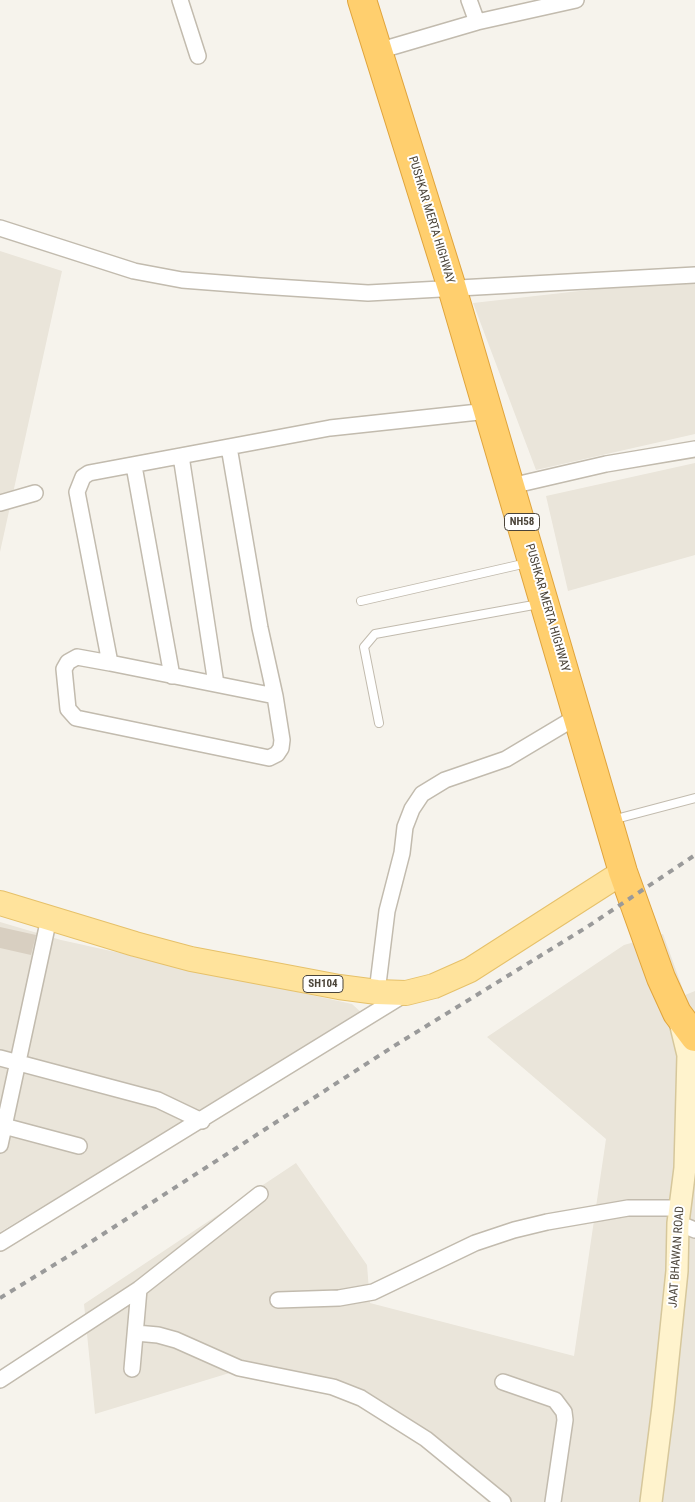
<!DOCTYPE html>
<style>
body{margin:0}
canvas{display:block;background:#f6f3ec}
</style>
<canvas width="695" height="1502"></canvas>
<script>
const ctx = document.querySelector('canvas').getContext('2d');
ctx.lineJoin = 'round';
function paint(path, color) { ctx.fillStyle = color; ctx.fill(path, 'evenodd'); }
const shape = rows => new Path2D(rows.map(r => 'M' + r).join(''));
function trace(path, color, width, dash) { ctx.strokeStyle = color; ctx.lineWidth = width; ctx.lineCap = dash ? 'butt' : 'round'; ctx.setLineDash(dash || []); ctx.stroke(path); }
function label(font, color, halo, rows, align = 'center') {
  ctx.font = font + ' "Roboto Condensed",sans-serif'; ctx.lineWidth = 4; ctx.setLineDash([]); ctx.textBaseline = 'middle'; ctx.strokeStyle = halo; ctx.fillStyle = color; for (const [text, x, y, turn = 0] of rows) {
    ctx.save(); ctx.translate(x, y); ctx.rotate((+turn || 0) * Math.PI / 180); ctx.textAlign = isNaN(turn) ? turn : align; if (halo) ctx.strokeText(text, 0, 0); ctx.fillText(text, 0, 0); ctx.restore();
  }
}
paint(shape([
 [0,251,62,271,0,552],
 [695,278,695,434,536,470,473,303],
 [695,463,695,555,568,591,546,496],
 [0,922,61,940,352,1004,363,1014,0,1232],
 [663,934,685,995,695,991,695,1502,488,1502,428,1450,360,1403,324,1390,236,1371,95,1414,84,1304,296,1163,367,1265,370,1303,574,1356,606,1139,487,1037,624,945]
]), '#eae5da');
paint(shape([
 [0,927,36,935,31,955,0,948]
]), '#d8cfc1');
const lane = shape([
 [361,601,527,563],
 [379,723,364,647,375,634,539,604],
 [612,820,695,798]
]);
const street = shape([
 [180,0,198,56],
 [469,0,477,22],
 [378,51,477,22,576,0],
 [0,228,134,271,182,280,260,286,368,293,695,275],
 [181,456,216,684],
 [134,466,172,676],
 [511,486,606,464,695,449],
 [0,503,35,493],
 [110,663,77,657,68,662,64,669,68,709,76,718,269,758,277,754,281,748,282,740,275,696,260,628,229,447],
 [275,696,110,663,77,492,83,477,89,473,330,428,488,411],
 [377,992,387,911,402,853,405,827,412,809,422,794,445,780,506,759,578,716],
 [0,1058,158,1100,202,1121],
 [0,1125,79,1146],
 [0,1145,49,918],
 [678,1223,695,1230],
 [0,1243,405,994],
 [278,1300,339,1298,373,1292,475,1243,514,1230,547,1222,628,1208,680,1208],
 [136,1333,158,1335,176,1340,239,1368,333,1387,361,1398,426,1439,503,1502],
 [132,1369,139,1289],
 [0,1380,139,1289,260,1194],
 [503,1382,555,1400,564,1412,565,1420,553,1502]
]);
const secondary = shape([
 [651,1502,663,1407,677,1271,678,1223,685,1168,688,1055,679,1018]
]);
const primary = shape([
 [0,903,135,944,191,959,339,987,377,992,406,993,434,986,470,970,623,872]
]);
const highway = shape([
 [362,0,452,288,623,872,661,978,677,1013,695,1037]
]);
trace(lane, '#c2bbae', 10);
trace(street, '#c2bbae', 18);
trace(secondary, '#d6c79b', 24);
trace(primary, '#e6c16a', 26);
trace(highway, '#e0a43c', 30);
trace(lane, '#fff', 8);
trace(street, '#fff', 15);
trace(secondary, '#fff3cd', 21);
trace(primary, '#ffe39c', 24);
trace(highway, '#ffcf6e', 28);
trace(shape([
 [0,1298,80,1249,394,1046,587,927,695,855]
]), '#9a9a9a', 4, [6, 6]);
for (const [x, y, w] of [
 [522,522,35],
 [323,984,40]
]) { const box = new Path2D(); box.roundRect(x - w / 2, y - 8.5, w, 17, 4); ctx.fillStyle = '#fff'; ctx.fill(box); trace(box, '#4b4439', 1); }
label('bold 11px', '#4b4439', null, [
 ["NH58",522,522],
 ["SH104",323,984]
]);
label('12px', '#4b4439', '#fff', [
 ["PUSHKAR MERTA HIGHWAY",431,220,73],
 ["PUSHKAR MERTA HIGHWAY",547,608,74],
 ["JAAT BHAWAN ROAD",677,1257,-86]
]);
</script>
